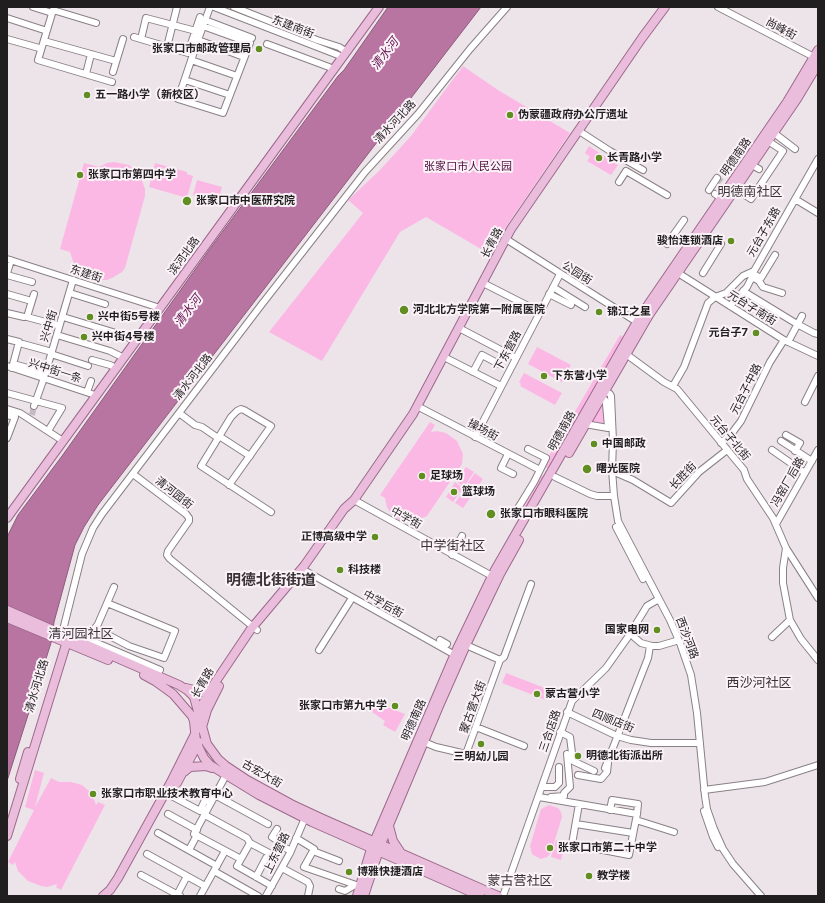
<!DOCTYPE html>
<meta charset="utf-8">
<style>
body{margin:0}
#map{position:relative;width:825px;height:903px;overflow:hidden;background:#ede4ea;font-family:Inter,sans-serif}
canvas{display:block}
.frame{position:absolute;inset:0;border:8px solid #211e20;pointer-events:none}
</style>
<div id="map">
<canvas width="825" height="903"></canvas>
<div class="frame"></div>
</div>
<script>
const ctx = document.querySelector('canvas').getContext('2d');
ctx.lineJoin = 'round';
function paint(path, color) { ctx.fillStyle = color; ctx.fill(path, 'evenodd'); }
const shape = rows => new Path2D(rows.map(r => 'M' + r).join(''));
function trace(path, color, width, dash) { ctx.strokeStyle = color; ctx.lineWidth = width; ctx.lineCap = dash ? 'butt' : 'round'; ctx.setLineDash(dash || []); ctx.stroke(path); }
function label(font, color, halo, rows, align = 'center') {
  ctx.font = font + ' Inter,"Noto Sans SC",sans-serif'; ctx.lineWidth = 4; ctx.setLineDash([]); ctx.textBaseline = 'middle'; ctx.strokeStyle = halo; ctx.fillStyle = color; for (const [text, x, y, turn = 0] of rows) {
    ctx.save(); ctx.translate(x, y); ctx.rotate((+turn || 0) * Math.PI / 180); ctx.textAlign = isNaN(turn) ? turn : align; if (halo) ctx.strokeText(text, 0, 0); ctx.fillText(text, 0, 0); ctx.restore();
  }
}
paint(shape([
 [463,66,498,90,570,133,488,253,426,217,400,232,322,361,269,332,363,213,348,200,379,171,411,136],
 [589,146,618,165,611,175,587,161,590,157,585,153],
 [114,162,129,165,140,175,145,189,145,196,125,268,122,272,112,278,107,280,99,280,82,274,74,264,70,252,60,249,84,163,99,167,107,163],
 [155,163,187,172,187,174,193,176,187,198,149,187],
 [197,180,222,187,218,202,193,195],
 [620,335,625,338,549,469,543,466],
 [537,347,571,365,562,382,528,364],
 [524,373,562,393,555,405,520,386,521,384,519,382],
 [602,404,604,404,605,425,592,422],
 [430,422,435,425,431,432,437,431,446,433,457,441,463,454,462,464,427,516,415,521,401,521,391,514,387,507,385,498,380,495],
 [466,467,474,472,464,487,456,481],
 [546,471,547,472,525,513,520,510,540,474,543,476],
 [475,473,483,479,473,493,465,487],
 [455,482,463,488,453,502,446,497],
 [465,489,473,494,463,508,455,503],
 [506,673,550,690,546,700,502,683],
 [374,702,405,714,395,732,383,725,385,721,369,710],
 [35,770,44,773,35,807,51,778,59,782,71,782,82,785,92,794,96,805,98,802,105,805,61,890,56,887,57,884,47,887,41,886,28,881,18,871,15,862,13,865,8,862,34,810,25,807],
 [549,805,558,808,561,812,562,817,551,853,547,857,541,859,535,856,532,854,530,846,541,809],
 [556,840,566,842,561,860,551,857]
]), '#fbb8e4');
const water = shape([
 [388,7,481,7,98,505,84,527,75,545,54,622,51,643,7,781,7,537,18,515,62,456,212,246,338,76,344,70,388,7]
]);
paint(water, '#b875a2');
trace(water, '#8b5b7b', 1);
trace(shape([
 [717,178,723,183],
 [32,415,34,406]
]), '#c4bcc2', 6, [6, 3]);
const minor = shape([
 [33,7,49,12],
 [54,7,38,60,112,82],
 [214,7,338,55,342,58],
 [234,7,317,40,339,47,347,52],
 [718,7,814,57],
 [53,10,96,23],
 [7,18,44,30],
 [205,20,252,38],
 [203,26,250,43,223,113,178,99,198,40,203,26,206,18,210,7],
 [134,37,188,53,200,17],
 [7,39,39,48],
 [141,39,146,18,196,31],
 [198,40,244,57],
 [44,41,116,61],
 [267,44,329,67,334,70],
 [167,47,177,7],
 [191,60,237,76],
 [113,72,123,39],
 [86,74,91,54],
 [185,80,230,95],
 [579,131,610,151,643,170],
 [774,133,795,149],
 [752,165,759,169],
 [619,182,626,171,667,195],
 [736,189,751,199,783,151,768,141],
 [709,190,717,178],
 [715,194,721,198],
 [795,199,818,213],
 [506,239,637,322],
 [667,244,684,220],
 [7,259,160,308],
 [7,273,11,260],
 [678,273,784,340,818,356],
 [703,273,721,244,705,234],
 [7,275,32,282],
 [755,275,761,278,775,255],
 [483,283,540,312],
 [553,287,585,307],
 [743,291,797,324,814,333,818,334],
 [70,293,105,304],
 [7,294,28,300],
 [34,294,27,317,57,325],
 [549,294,571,305],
 [730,306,747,287,752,277,759,281,763,287,782,293],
 [7,313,24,317],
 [63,317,126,336,135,342],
 [459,328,516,358],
 [57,335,110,351,124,358],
 [7,339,19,342,12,368],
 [788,342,802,316],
 [23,344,52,352],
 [51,354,88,366],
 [626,354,664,382,677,389,744,470,747,479,773,518,786,548,818,598],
 [444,357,501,386],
 [92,360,110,365,116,368],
 [17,365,46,373],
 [7,366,92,394,95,396],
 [473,372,482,355,499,364],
 [673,386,684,367,708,303,715,297,726,293,743,276,754,271,818,159],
 [602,389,610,394,611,396,613,441,612,470,614,496,618,521,670,620,680,643,691,675,697,713,705,796,707,809,714,829,723,849,733,864,761,896],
 [87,392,91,381],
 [7,393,62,408,48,431],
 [599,395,605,400,606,404,608,427],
 [805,402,818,376],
 [34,406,44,378,73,280],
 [417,406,540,470],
 [7,409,20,413,63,441],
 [179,413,195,425,202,427,218,438],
 [7,415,15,417,7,438],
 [585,424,608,428],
 [786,435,800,443,795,451],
 [219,436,250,456],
 [475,437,560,274],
 [781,441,812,461],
 [721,443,732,433,741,421,770,362,784,340],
 [772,450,805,473],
 [508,454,501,468,513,474],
 [610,470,633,480,671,503,699,472,727,450],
 [133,474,186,514,189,518,189,521,168,551,167,555,170,559,257,630],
 [555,477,590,494,597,496,614,496],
 [229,485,271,426,244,410,241,409,237,411,231,417,201,466,271,512],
 [354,500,492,576],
 [525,519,515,513,534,482,546,458,528,449],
 [776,524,818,450],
 [616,527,643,579],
 [452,555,462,536],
 [302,569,455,655],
 [107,603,175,631,164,658,129,646,95,628,90,640,160,670],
 [790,620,801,639,818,660],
 [93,631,98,624,114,587],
 [62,634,82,554,93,528,102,514,262,304,365,172,418,114,470,49,507,7],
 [634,637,641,643,652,646,659,646,676,641],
 [772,637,790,620,783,583,783,568,786,548],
 [440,640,447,644],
 [319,650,352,598],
 [500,660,504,657,531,584],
 [567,712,617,736,631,740,651,743,700,743],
 [476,727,524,746],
 [560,732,570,737,573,761,594,771],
 [424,742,436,747,466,754,500,660,466,645],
 [605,768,648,658,650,646],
 [226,775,194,834,241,859,250,843],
 [578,775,601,779,607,772,608,763],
 [542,787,555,787,559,783,559,767],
 [704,790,765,782,818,765],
 [166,793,200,811,204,802,209,799,212,794],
 [215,795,268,824],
 [539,797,637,814,629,855,572,844,579,804],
 [551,797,564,796,564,793,570,787,567,754],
 [610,810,612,800,638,804,637,814],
 [704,811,713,837,718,847],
 [168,814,197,830],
 [205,815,247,838,250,843,269,853],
 [636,820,674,832],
 [576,824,633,833],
 [277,829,272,837,278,841,278,844,291,851],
 [158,833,217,866],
 [296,838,314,849,313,851],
 [189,850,197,835],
 [147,854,205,886],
 [241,859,237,866,272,886],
 [339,861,313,851,304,867,359,886],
 [282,868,308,882,310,886,308,896],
 [214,871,258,896],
 [141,875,180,896],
 [256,877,266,858],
 [339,889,345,891,355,885],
 [177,895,187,876],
 [200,896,225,851],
 [266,896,290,853,305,818],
 [503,896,572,701,606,668,628,637,647,606,659,599]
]);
const major = shape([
 [569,453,649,315,797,99,818,64],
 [7,518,379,7],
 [7,610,179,685,187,690,194,697,207,744,218,759,226,766,247,780,291,804,321,818,498,896],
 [7,618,108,660],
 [144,675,155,681,173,694,192,716,194,721,196,742,204,758,210,765,259,795,312,822,480,896],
 [186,688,202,692,211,688],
 [202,727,207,710,219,686],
 [184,772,190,767,206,766,212,768],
 [20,779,28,752],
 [177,783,199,742],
 [389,826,393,841,401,853],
 [7,836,68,638],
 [103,896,110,890,118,878,171,782,195,734,199,714,201,707,214,684,251,629,304,566,344,509,354,500,413,414,511,229,642,38,665,7],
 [357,896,371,849,457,649,495,570,641,315,787,102,818,50],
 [364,896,381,844,439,706,466,645,500,574,519,540]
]);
trace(minor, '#898186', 8);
trace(major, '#9c698b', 10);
trace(minor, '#fff', 6);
trace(major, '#ebbddc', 8);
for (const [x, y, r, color] of [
 [259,49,4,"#618e21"],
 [87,95,4,"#618e21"],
 [510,115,4,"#618e21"],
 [599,158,4,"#618e21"],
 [80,175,4,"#618e21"],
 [187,201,5,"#618e21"],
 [731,241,4,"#618e21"],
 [404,310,5,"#618e21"],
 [599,312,4,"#618e21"],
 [90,317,4,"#618e21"],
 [756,333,4,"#618e21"],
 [84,337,4,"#618e21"],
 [544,376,4,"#618e21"],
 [594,444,4,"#618e21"],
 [587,469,5,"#618e21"],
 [422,476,4,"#618e21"],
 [454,492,4,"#618e21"],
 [491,514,5,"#618e21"],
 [375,537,4,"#618e21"],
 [340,570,4,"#618e21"],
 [657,630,4,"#618e21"],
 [537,694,4,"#618e21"],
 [395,706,4,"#618e21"],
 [481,744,4,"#618e21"],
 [578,756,4,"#618e21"],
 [93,794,4,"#618e21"],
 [550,848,4,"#618e21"],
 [349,872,4,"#618e21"],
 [589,876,4,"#618e21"]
]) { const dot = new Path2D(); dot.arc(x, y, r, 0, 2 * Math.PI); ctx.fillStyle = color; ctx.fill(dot); trace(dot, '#faf2f7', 1.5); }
label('11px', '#211e20', '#faf2f7', [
 ["东建南街",293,27,21],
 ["尚峰街",781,29,28],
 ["清水河北路",395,122,-47],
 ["明德南路",736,157,-55],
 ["元台子东路",764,232,-60],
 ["长青路",492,243,-62],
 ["滨河北路",184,256,-54],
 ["公园街",577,273,32],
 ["东建街",86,274,18],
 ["元台子南街",752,308,32],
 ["兴中街",49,326,-73],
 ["下东营路",508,351,-62],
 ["兴中街一条",55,371,18],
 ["清水河北路",193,377,-52],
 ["元台子中路",746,389,-63],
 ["操场街",483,430,28],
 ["明德南路",562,431,-61],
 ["元台子北街",730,438,50],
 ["长胜街",683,476,-46],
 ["冯窑厂后路",788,482,-60],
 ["清河园街",174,493,38],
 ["中学街",406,518,29],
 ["中学后街",383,604,29],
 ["西沙河路",687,638,69],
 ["长青路",203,683,-60],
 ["清水河北路",37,686,-73],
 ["蒙古营大街",473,707,-70],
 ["明德南路",414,720,-66],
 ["四顺店街",613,721,22],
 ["三合店路",550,731,-71],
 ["古宏大街",262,774,30],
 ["上东营路",277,853,-64]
]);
label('bold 11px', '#211e20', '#faf2f7', [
 ["张家口市邮政管理局",251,49,"right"],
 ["五一路小学（新校区）",95,95],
 ["伪蒙疆政府办公厅遗址",518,115],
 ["长青路小学",607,158],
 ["张家口市第四中学",88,175],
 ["张家口市中医研究院",196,201],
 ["骏怡连锁酒店",723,241,"right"],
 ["河北北方学院第一附属医院",413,310],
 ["锦江之星",607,312],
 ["兴中街5号楼",98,317],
 ["元台子7",748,333,"right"],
 ["兴中街4号楼",92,337],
 ["下东营小学",552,376],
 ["中国邮政",602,444],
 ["曙光医院",596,469],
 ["足球场",430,476],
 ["篮球场",462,492],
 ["张家口市眼科医院",500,514],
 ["正博高级中学",367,537,"right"],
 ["科技楼",348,570],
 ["国家电网",649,630,"right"],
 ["蒙古营小学",545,694],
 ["张家口市第九中学",387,706,"right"],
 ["明德北街派出所",586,756],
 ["三明幼儿园",481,757,"center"],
 ["张家口市职业技术教育中心",101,794],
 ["张家口市第二十中学",558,848],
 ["博雅快捷酒店",357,872],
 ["教学楼",597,876]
], 'left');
label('11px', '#4b0e3c', '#faf2f7', [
 ["张家口市人民公园",468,167]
]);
label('italic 12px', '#641351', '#faf2f7', [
 ["清水河",385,54,-53],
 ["清水河",188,311,-53]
]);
label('13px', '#393236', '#faf2f7', [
 ["明德南社区",750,192],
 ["中学街社区",453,546],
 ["清河园社区",81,634],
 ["西沙河社区",759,683],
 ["蒙古营社区",520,881]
]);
label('bold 15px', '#393236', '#faf2f7', [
 ["明德北街街道",271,580]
]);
</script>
